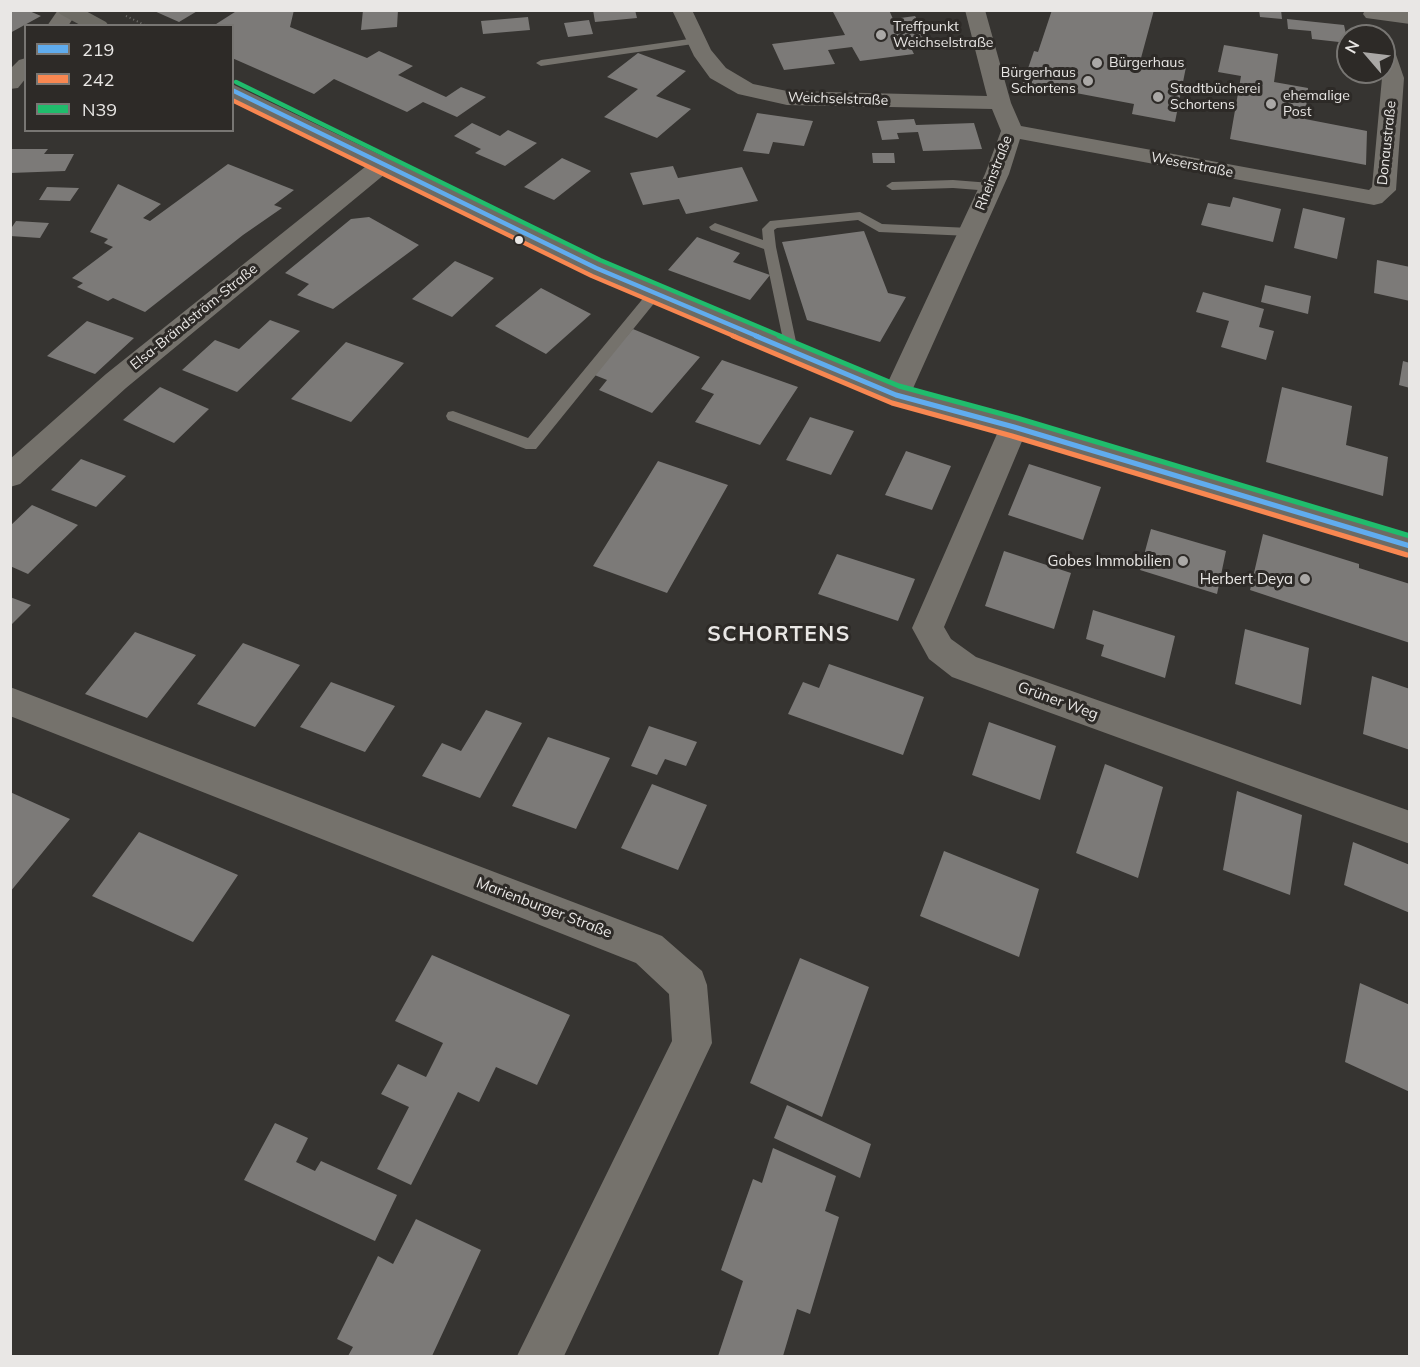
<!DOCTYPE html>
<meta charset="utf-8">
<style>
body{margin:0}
#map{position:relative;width:1420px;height:1367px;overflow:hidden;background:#363431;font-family:Mulish,sans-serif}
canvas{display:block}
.frame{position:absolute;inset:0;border:12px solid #e9e7e5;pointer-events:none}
.legend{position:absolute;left:24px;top:24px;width:210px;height:108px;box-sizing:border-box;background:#2d2a27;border:2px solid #787673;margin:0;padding:8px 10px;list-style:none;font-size:18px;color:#e9e7e5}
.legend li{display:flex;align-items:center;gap:12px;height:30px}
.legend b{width:30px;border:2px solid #787673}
.north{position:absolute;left:1336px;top:24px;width:60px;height:60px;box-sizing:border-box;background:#2d2a27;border:2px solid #787673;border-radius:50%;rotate:298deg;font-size:16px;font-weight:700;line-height:24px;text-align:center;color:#e9e7e5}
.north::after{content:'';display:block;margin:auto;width:21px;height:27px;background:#aaa8a6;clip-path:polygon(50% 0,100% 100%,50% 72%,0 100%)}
</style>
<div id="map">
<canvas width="1420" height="1367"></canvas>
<div class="frame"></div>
<ul class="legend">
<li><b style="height:8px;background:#60acee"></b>219</li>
<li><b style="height:8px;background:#f88751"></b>242</li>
<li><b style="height:8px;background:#20bc6c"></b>N39</li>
</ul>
<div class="north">N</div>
</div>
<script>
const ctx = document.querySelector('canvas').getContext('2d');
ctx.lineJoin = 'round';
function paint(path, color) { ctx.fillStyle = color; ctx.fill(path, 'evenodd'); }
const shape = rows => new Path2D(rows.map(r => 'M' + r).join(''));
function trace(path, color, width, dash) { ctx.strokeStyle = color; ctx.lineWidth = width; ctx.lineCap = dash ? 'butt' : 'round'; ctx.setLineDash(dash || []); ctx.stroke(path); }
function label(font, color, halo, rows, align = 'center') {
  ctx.font = font + ' Mulish,sans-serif'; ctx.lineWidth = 6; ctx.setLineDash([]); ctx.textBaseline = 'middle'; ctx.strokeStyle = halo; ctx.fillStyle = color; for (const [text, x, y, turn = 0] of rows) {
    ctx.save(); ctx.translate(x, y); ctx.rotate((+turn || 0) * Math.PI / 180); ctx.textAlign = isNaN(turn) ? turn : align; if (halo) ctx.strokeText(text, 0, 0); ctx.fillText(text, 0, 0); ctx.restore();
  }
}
paint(shape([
 [10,10,27,10,41,16,10,33],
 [152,10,199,10,179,22],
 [238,10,294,10,290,27,367,58,379,51,413,66,398,75,446,97,461,87,486,97,457,117,423,102,407,112,334,79,314,94,232,58,232,26,213,26],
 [363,10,398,10,397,27,361,30],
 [593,10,635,10,637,18,595,22],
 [832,10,889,10,893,19,915,16,929,40,908,42,914,54,860,61,852,47,828,50,835,64,784,70,772,44,845,35],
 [1052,10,1154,10,1141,58,1186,67,1175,122,1132,114,1134,104,1023,83,1034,51,1038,52],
 [1259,10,1281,10,1282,19,1260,17],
 [528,17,530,30,483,34,481,21],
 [1287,19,1344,25,1348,43,1312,39,1311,31,1288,29],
 [589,20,593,34,568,37,564,23],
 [1224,45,1278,54,1274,82,1308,88,1305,119,1367,131,1366,165,1230,139,1241,76,1218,72],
 [638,53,686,71,656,96,691,109,657,138,604,117,638,89,607,77],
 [757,113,813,121,804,146,773,142,769,154,743,151],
 [914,119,916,125,974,123,982,149,923,151,918,132,897,133,899,139,882,140,877,121],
 [472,123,500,136,508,130,537,143,505,166,475,153,481,149,454,136],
 [10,149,48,149,44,154,74,154,65,171,10,173],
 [872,153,894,153,895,163,873,163],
 [562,158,591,171,554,200,524,187],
 [228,164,294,190,274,205,282,208,243,235,145,312,113,298,108,301,77,287,83,283,72,278,113,247,104,243,108,239,90,232,118,184,161,204,143,218,150,221],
 [673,166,678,178,742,167,758,201,686,214,679,199,643,205,630,173],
 [47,187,79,188,70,201,39,200],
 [1233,197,1281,209,1273,242,1201,225,1208,203,1230,207],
 [1303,208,1345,218,1337,259,1294,248],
 [369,217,419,245,333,309,297,295,309,284,285,273,351,219],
 [16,221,49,223,40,238,10,236,10,230],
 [864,231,888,293,906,297,880,342,807,320,782,242],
 [697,237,740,253,733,262,770,275,750,300,668,270],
 [1377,260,1410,267,1410,301,1374,293],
 [455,261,494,278,452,317,412,299],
 [1265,285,1311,296,1308,314,1261,302],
 [541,288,591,314,546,354,495,326],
 [1203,292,1264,309,1259,327,1274,331,1266,360,1221,347,1229,321,1196,312],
 [270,320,300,331,237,392,182,370,215,340,239,349],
 [87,321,134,338,95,374,47,356],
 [633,329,700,357,652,413,599,390,607,380,592,374],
 [346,342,404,363,351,422,291,399],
 [722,360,798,387,760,445,695,422,714,394,701,389],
 [1403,361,1410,363,1410,388,1399,385],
 [160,387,209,409,174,443,123,420],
 [1282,387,1352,406,1346,445,1388,457,1383,496,1266,462],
 [810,417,854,431,831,475,786,460],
 [906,451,951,466,932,510,885,495],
 [81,459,126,476,96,507,51,490],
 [658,461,728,485,667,593,593,566],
 [1029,464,1101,487,1083,540,1008,515],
 [32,505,78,525,28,574,10,566,10,526],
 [1151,529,1226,551,1217,594,1140,570],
 [1263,534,1359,564,1359,568,1410,584,1410,643,1250,590],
 [1004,551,1071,573,1054,629,985,606],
 [837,554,915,579,898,621,818,594],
 [10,597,31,605,10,626],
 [1093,610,1175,636,1165,678,1101,656,1104,645,1086,639],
 [1245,629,1309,648,1301,705,1235,684],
 [135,632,196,655,147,718,85,694],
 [243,643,300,665,255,727,197,704],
 [829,664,924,697,903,755,788,714,803,682,819,688],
 [1372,676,1410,689,1410,750,1363,734],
 [331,682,395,706,365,752,300,727],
 [486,710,522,723,480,798,422,776,442,743,461,751],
 [989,722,1056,746,1040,800,972,775],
 [649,726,697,742,686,766,665,759,657,775,631,766],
 [548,737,610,758,576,829,512,806],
 [1105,764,1163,787,1138,878,1076,853],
 [652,784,707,805,678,870,621,848],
 [1237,791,1302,815,1290,895,1223,870],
 [10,792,70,819,10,892],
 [139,832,238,875,193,942,92,896],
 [1353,842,1410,865,1410,913,1344,885],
 [944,851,1039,889,1019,957,920,916],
 [432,955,570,1015,537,1085,496,1067,479,1102,458,1092,411,1185,377,1169,409,1107,381,1094,398,1064,426,1077,443,1043,395,1021],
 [800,958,869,987,822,1117,750,1083],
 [1360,983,1410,1005,1410,1092,1345,1062],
 [787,1105,871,1144,860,1178,774,1138],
 [275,1123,308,1138,296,1162,315,1171,321,1161,397,1195,375,1241,244,1180],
 [773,1148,836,1176,825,1211,839,1217,810,1314,797,1309,783,1356,718,1356,743,1281,721,1270,753,1179,762,1183],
 [416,1219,481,1250,432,1356,348,1356,353,1347,337,1339,378,1256,393,1264]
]), '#7c7a78');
trace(shape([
 [126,16,147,26]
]), '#71706c', 2, [1, 3]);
paint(shape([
 [696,38,700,39,700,43,541,66,536,63,541,60,696,38],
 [953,180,991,183,997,187,991,191,953,188,892,190,886,186,892,182,953,180],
 [860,212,882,224,970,228,976,232,970,236,879,232,858,220,777,228,774,230,776,247,798,351,791,356,786,354,764,249,711,230,709,227,715,223,763,240,762,229,770,221,860,212],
 [655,289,661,293,660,296,536,449,526,449,448,420,446,416,448,412,453,411,528,438,650,290,655,289]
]), '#75726c');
paint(shape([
 [58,10,78,10,78,11,68,26,47,26,58,10],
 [672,10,692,10,711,50,726,68,753,84,787,91,987,96,965,10,985,10,1011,103,1021,126,1369,190,1372,187,1382,78,1380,72,1384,72,1384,43,1391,45,1394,49,1404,78,1396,190,1382,203,1374,205,1020,139,1009,174,910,395,906,402,896,405,886,402,882,395,985,174,1001,131,992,109,787,105,738,94,710,78,694,56,672,10],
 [1365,10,1410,12,1410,24,1366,18,1363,14,1365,10],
 [26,58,26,78,18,88,10,89,10,69,19,60,26,58],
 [383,157,391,159,395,164,391,169,126,388,20,484,10,487,10,459,106,374,375,159,383,157],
 [1014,417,1024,420,1028,427,944,627,951,639,976,657,1410,811,1410,844,952,677,929,659,912,628,1000,427,1004,420,1014,417],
 [10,687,662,936,702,971,707,985,712,1043,564,1356,517,1356,672,1041,669,994,636,963,10,716,10,687]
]), '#75726c');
paint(shape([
 [57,10,84,10,106,22,109,26,82,26,60,14,57,10],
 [232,84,605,262,904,387,1014,417,1410,534,1410,558,1013,437,886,402,587,274,232,99,232,84]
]), '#6d6b64');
trace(shape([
 [232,90,596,268,759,337]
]), '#60acee', 4.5);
trace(shape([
 [756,336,896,395,1014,427,1410,546]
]), '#60acee', 5);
trace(shape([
 [232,100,592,276,736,337]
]), '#f88751', 4.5);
trace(shape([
 [733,336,892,403,1012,436,1407,555]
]), '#f88751', 5);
trace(shape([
 [236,82,600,260,783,337]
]), '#20bc6c', 4.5);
trace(shape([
 [779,336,899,386,1017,418,1410,536]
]), '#20bc6c', 5);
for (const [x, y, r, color] of [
 [881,35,6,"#aaa8a6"],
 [1097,63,6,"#aaa8a6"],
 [1088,81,6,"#aaa8a6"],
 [1158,97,6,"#aaa8a6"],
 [1271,104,6,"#aaa8a6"],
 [519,240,5,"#e9e7e5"],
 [1183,561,6,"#aaa8a6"],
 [1305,579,6,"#aaa8a6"]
]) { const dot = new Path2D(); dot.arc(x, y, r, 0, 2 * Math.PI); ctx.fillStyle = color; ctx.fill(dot); trace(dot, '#2d2a27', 2); }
label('14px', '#e9e7e5', '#2d2a27', [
 ["Treffpunkt",893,27],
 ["Weichselstraße",893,43],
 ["Bürgerhaus",1109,63],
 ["Bürgerhaus",1076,73,"right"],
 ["Schortens",1076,89,"right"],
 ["Stadtbücherei",1170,89],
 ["Schortens",1170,105],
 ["ehemalige",1283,96],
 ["Post",1283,112]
], 'left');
label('14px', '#e9e7e5', '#2d2a27', [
 ["Weichselstraße",838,99,2],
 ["Donaustraße",1387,143,-84],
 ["Weserstraße",1192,165,11],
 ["Rheinstraße",994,173,-69],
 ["Elsa-Brändström-Straße",194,317,-39]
]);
label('15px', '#e9e7e5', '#2d2a27', [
 ["Gobes Immobilien",1171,561],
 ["Herbert Deya",1293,579]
], 'right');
label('15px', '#e9e7e5', '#2d2a27', [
 ["Grüner Weg",1058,701,20],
 ["Marienburger Straße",544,908,21]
]);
ctx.letterSpacing = '1.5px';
label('bold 21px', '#e9e7e5', '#2d2a27', [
 ["SCHORTENS",779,635]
]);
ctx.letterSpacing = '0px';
</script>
